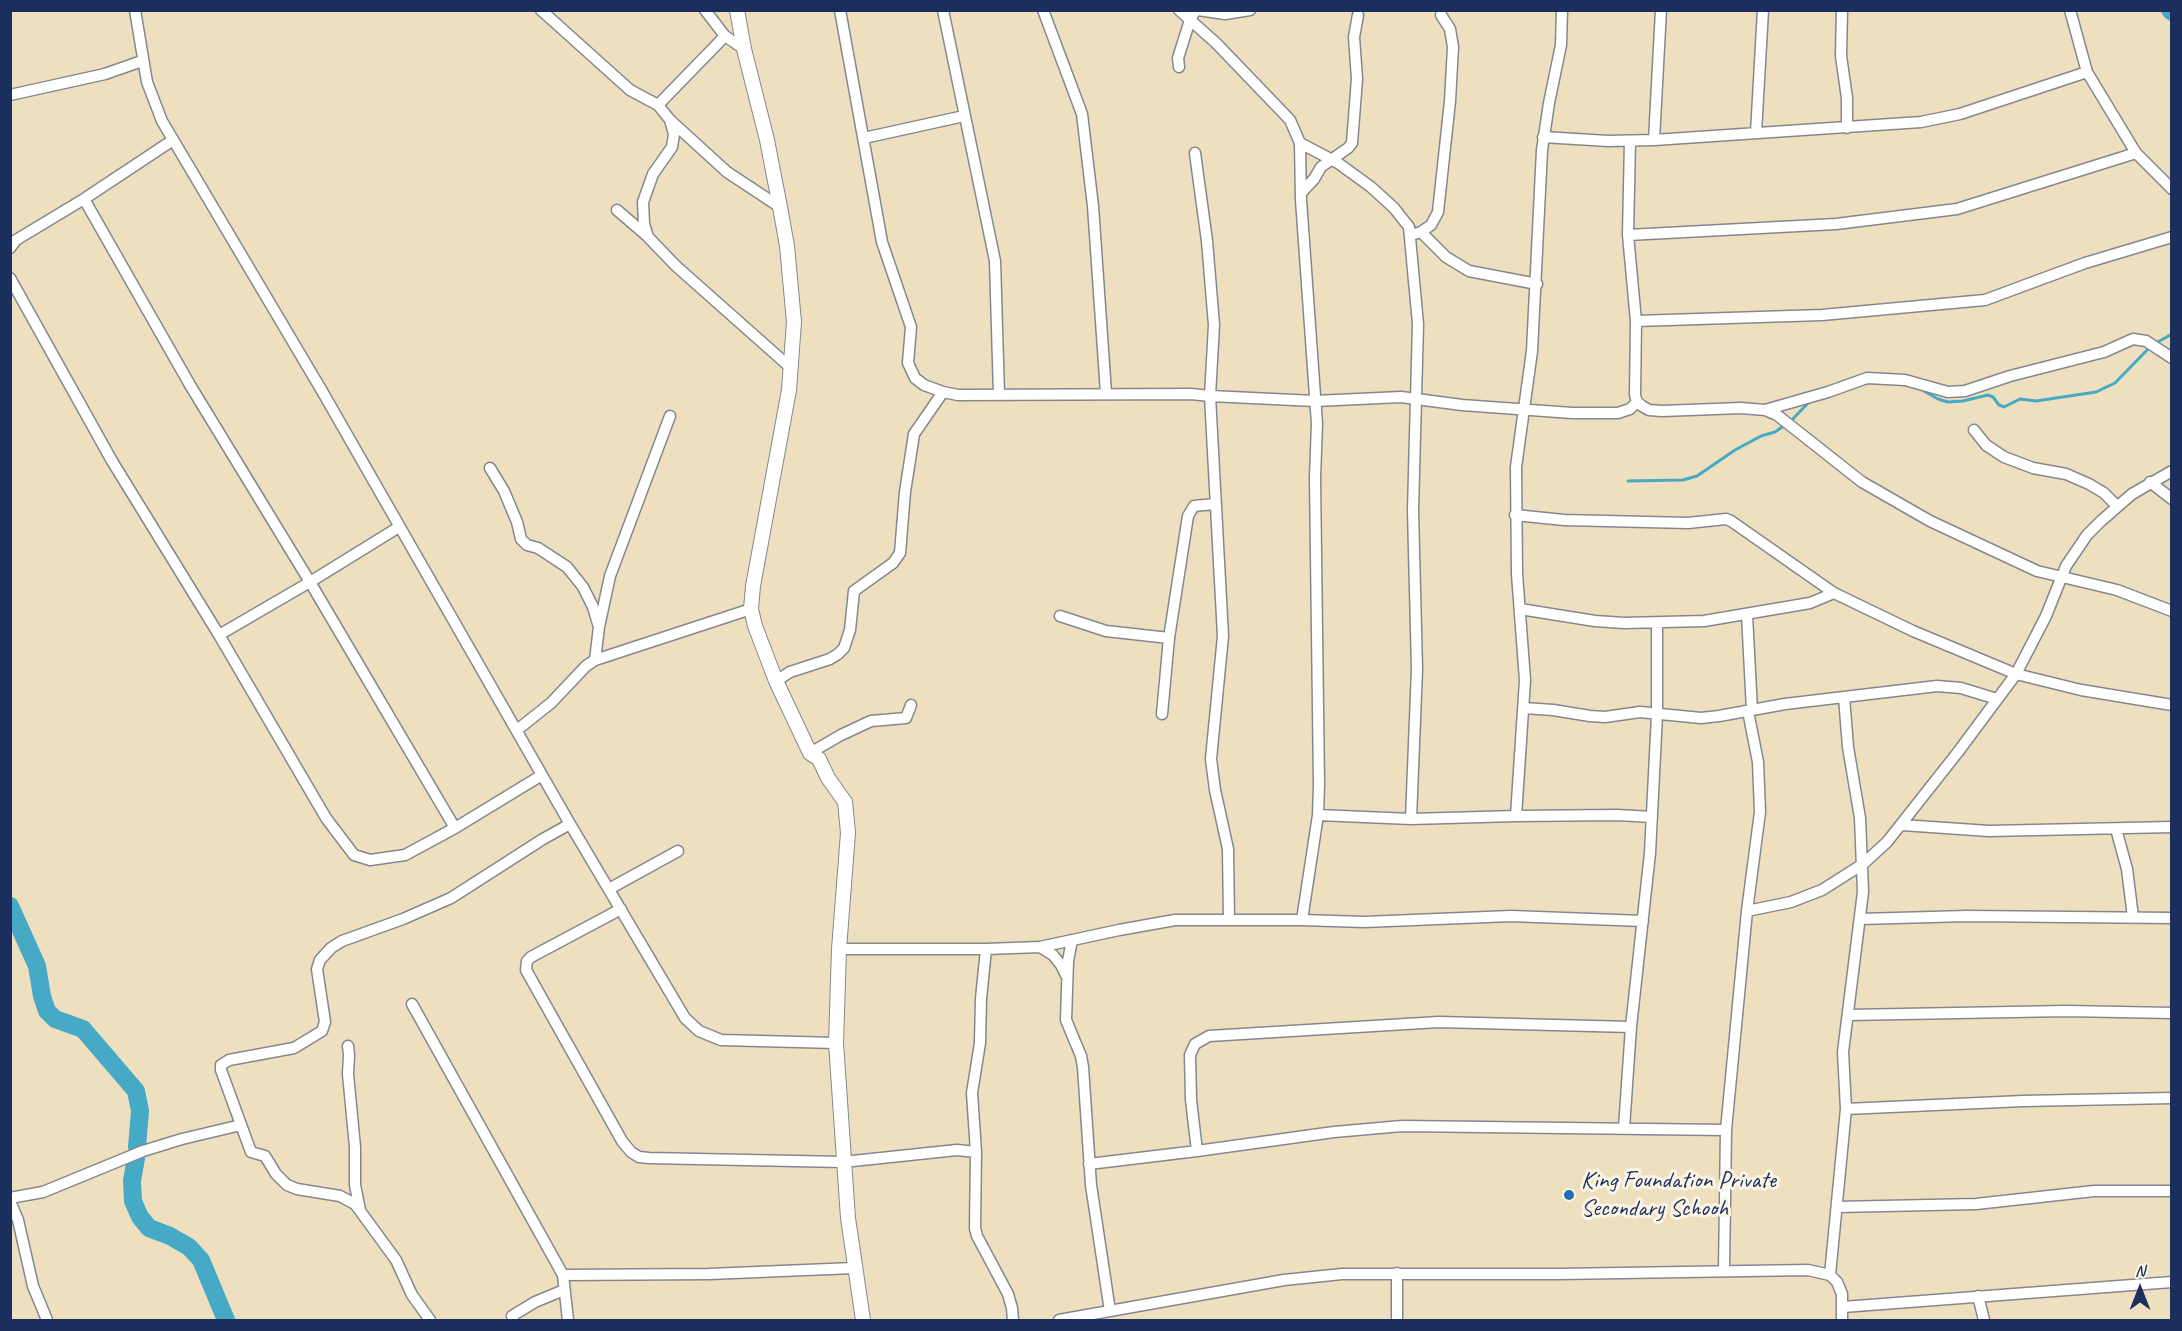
<!DOCTYPE html>
<style>
body{margin:0}
#map{position:relative;width:2182px;height:1331px;overflow:hidden;background:#eee0bf;font-family:Caveat,sans-serif}
canvas{display:block}
.frame{position:absolute;inset:0;border:12px solid #1b2f5e;pointer-events:none}
.north{position:absolute;left:2110px;top:1259px;width:60px;height:60px;-webkit-text-stroke:4px #fcf5e5;paint-order:stroke;rotate:0deg;font-size:16px;font-weight:700;line-height:24px;text-align:center;color:#1b2f5e}
.north::after{content:'';display:block;margin:auto;width:21px;height:27px;background:#1b2f5e;clip-path:polygon(50% 0,100% 100%,50% 72%,0 100%)}
</style>
<div id="map">
<canvas width="2182" height="1331"></canvas>
<div class="frame"></div>
<div class="north">N</div>
</div>
<script>
const ctx = document.querySelector('canvas').getContext('2d');
ctx.lineJoin = 'round';
const shape = rows => new Path2D(rows.map(r => 'M' + r).join(''));
function trace(path, color, width, dash) { ctx.strokeStyle = color; ctx.lineWidth = width; ctx.lineCap = dash ? 'butt' : 'round'; ctx.setLineDash(dash || []); ctx.stroke(path); }
function label(font, color, halo, rows, align = 'center') {
  ctx.font = font + ' Caveat,sans-serif'; ctx.lineWidth = 6; ctx.setLineDash([]); ctx.textBaseline = 'middle'; ctx.strokeStyle = halo; ctx.fillStyle = color; for (const [text, x, y, turn = 0] of rows) {
    ctx.save(); ctx.translate(x, y); ctx.rotate((+turn || 0) * Math.PI / 180); ctx.textAlign = isNaN(turn) ? turn : align; if (halo) ctx.strokeText(text, 0, 0); ctx.fillText(text, 0, 0); ctx.restore();
  }
}
trace(shape([
 [2156,343,2172,334],
 [1922,390,1938,399,1948,402,1963,401,1988,395,1993,397,1999,405,2004,407,2020,399,2036,401,2096,392,2115,383,2150,347],
 [1791,421,1809,402],
 [1628,481,1683,480,1697,476,1735,450,1761,436,1775,432,1785,425]
]), '#46aac6', 3);
trace(shape([
 [2170,10,2172,12],
 [10,906,37,966,42,996,47,1011,55,1019,83,1029,136,1091,140,1111,137,1147],
 [136,1158,132,1181,133,1201,140,1217,149,1228,170,1236,189,1247,201,1260,226,1320]
]), '#46aac6', 18);
const street = shape([
 [135,10,147,82,162,121,322,391,570,824,685,1018,699,1031,721,1040,836,1043],
 [541,10,630,90,658,105,670,120,674,134,672,147,653,174,643,202,644,224,648,237,676,266,791,368],
 [705,10,725,36,744,49],
 [840,10,882,242,911,327,908,363,915,378,924,385,943,392,958,395,1191,394,1210,396,1315,401,1401,397,1462,405,1572,413,1618,413,1630,409,1637,402],
 [943,10,995,261,999,395],
 [1043,10,1082,114,1093,206,1106,393],
 [1179,10,1216,43,1290,120,1300,143,1338,163,1371,187,1394,208,1409,227,1418,324,1413,510,1417,669,1411,819],
 [1198,10,1225,14,1250,10],
 [1842,10,1841,56,1847,98,1847,128],
 [2070,10,2087,72,2136,153,2172,189],
 [1179,67,1178,58,1190,20,1196,10],
 [10,95,105,74,142,61],
 [658,105,725,36],
 [670,120,727,172,780,207],
 [1756,133,1763,10],
 [1543,137,1608,141,1654,140,1921,122,1960,114,2087,72],
 [864,138,964,116],
 [1654,140,1661,10],
 [1630,141,1628,235,1636,321,1635,395,1637,402,1642,406,1649,410,1662,411,1741,408,1765,410,1777,415,1862,482,1930,521,2037,571,2117,590,2172,611],
 [1300,143,1301,200,1317,424,1315,477,1319,785,1318,815,1302,920],
 [1195,153,1207,241,1214,325,1210,396,1223,636,1211,759,1215,790,1228,849,1229,920],
 [1301,193,1314,179,1321,167,1348,148,1352,143,1357,79,1354,37,1358,15],
 [84,199,190,385,310,582,455,828],
 [617,210,646,235],
 [1421,232,1446,257,1469,271,1537,284],
 [1411,235,1421,232,1431,225,1438,212,1450,101,1453,47,1450,29,1441,15],
 [1628,235,1836,224,1957,209,2136,153],
 [10,248,16,240,84,199,173,140],
 [10,278,112,461,219,635,326,818,354,855,370,860,405,855,455,828,542,775],
 [1636,321,1822,315,1985,300,2085,263,2172,237],
 [1765,410,1828,392,1867,378,1905,380,1948,392,1965,391,2010,376,2104,352,2133,339,2146,341,2172,358],
 [1974,430,1986,445,2004,457,2033,468,2066,474,2089,484,2104,493,2117,506],
 [490,468,504,491,517,522,521,539,527,545,538,548,567,567,583,587,593,607,598,624],
 [2150,482,2172,499],
 [1515,515,1564,520,1688,523,1726,519,1731,521,1834,593,1913,631,2016,674,2081,690,2172,705],
 [1520,609,1595,621,1624,623,1704,621,1810,603,1834,593],
 [1747,615,1752,710],
 [1060,616,1106,631,1169,638],
 [219,635,310,582,399,527],
 [595,660,599,627,610,576,670,416],
 [776,681,790,672,830,659,838,654,844,648,850,630,854,591,893,563,900,553,905,492,914,434,943,392],
 [1524,708,1553,710,1590,716,1605,717,1640,712,1701,718,1719,716,1785,704,1937,686,1961,688,1997,699],
 [1162,714,1169,638,1188,516,1194,506,1214,504],
 [517,730,551,703,586,666,595,660,751,609],
 [810,753,841,735,871,721,906,718,911,705],
 [1318,815,1411,819,1516,816,1617,815,1652,817],
 [1516,816,1525,680,1517,574,1516,467,1532,351,1542,150,1549,103,1561,45,1562,10],
 [1902,825,1989,831,2172,827],
 [2116,829,2127,869,2133,917],
 [609,889,678,851],
 [621,909,531,957,527,961,526,970,622,1141,631,1152,639,1157,649,1158,843,1162,957,1150,976,1152],
 [1747,911,1791,902,1822,890,1863,864,1887,842,1958,752,2016,674,2046,616,2066,566,2087,535,2101,521,2132,494,2172,471],
 [1860,919,1967,916,2172,918],
 [1072,940,1068,961,1066,1020,1081,1056,1083,1067,1091,1185,1110,1311],
 [1040,947,1053,955,1061,965,1066,975],
 [839,949,986,949,1040,947,1119,930,1175,920,1302,920,1364,922,1511,916,1643,921],
 [986,949,981,999,980,1043,972,1093,976,1152,975,1228,977,1236,1008,1294,1012,1308,1013,1320],
 [412,1004,563,1275],
 [1848,1015,2066,1011,2172,1013],
 [348,1046,349,1055,348,1074,355,1147,355,1185,360,1210],
 [1846,1109,2023,1101,2172,1098],
 [1624,1128,1631,1027,1650,853,1657,715,1657,623],
 [1197,1151,1191,1100,1190,1055,1195,1044,1209,1036,1439,1022,1631,1027],
 [1089,1164,1197,1151,1334,1132,1402,1126,1726,1130],
 [10,1198,43,1192,143,1151,182,1139,241,1125],
 [10,1201,18,1220,33,1286,47,1320],
 [1837,1207,1976,1204,2094,1191,2172,1191],
 [1724,1270,1726,1130,1747,911,1760,812,1758,762,1748,711],
 [1397,1273,1397,1320],
 [1830,1275,1846,1109,1843,1052,1863,892,1860,818,1848,747,1844,697],
 [1978,1296,1984,1320],
 [1843,1307,2172,1282],
 [512,1316,535,1302,564,1290],
 [430,1320,412,1295,396,1260,355,1204,340,1196,297,1189,287,1185,276,1174,265,1156,251,1152,221,1070,221,1065,229,1060,294,1048,322,1031,325,1022,317,969,320,960,331,948,342,941,403,919,451,898,543,839,570,824],
 [568,1320,563,1275,709,1274,854,1268],
 [1059,1320,1284,1280,1342,1274,1559,1274,1808,1270,1830,1275,1837,1282,1842,1294,1842,1320]
]);
const secondary = shape([
 [737,10,744,49,767,140,780,207,787,246,794,322,789,390,753,586,751,609,755,626,776,681,810,753,819,759,828,778,845,802,846,812,848,833,839,949,836,1043,848,1218,863,1320]
]);
trace(street, '#84888e', 13);
trace(secondary, '#84888e', 16);
trace(street, '#fff', 10);
trace(secondary, '#fff', 14);
for (const [x, y, r, color] of [
 [1569,1195,6,"#1f6fb2"]
]) { const dot = new Path2D(); dot.arc(x, y, r, 0, 2 * Math.PI); ctx.fillStyle = color; ctx.fill(dot); trace(dot, '#fcf5e5', 2); }
label('24px', '#1b2f5e', '#fcf5e5', [
 ["King Foundation Private",1581,1181],
 ["Secondary Schooh",1581,1209]
], 'left');
</script>
